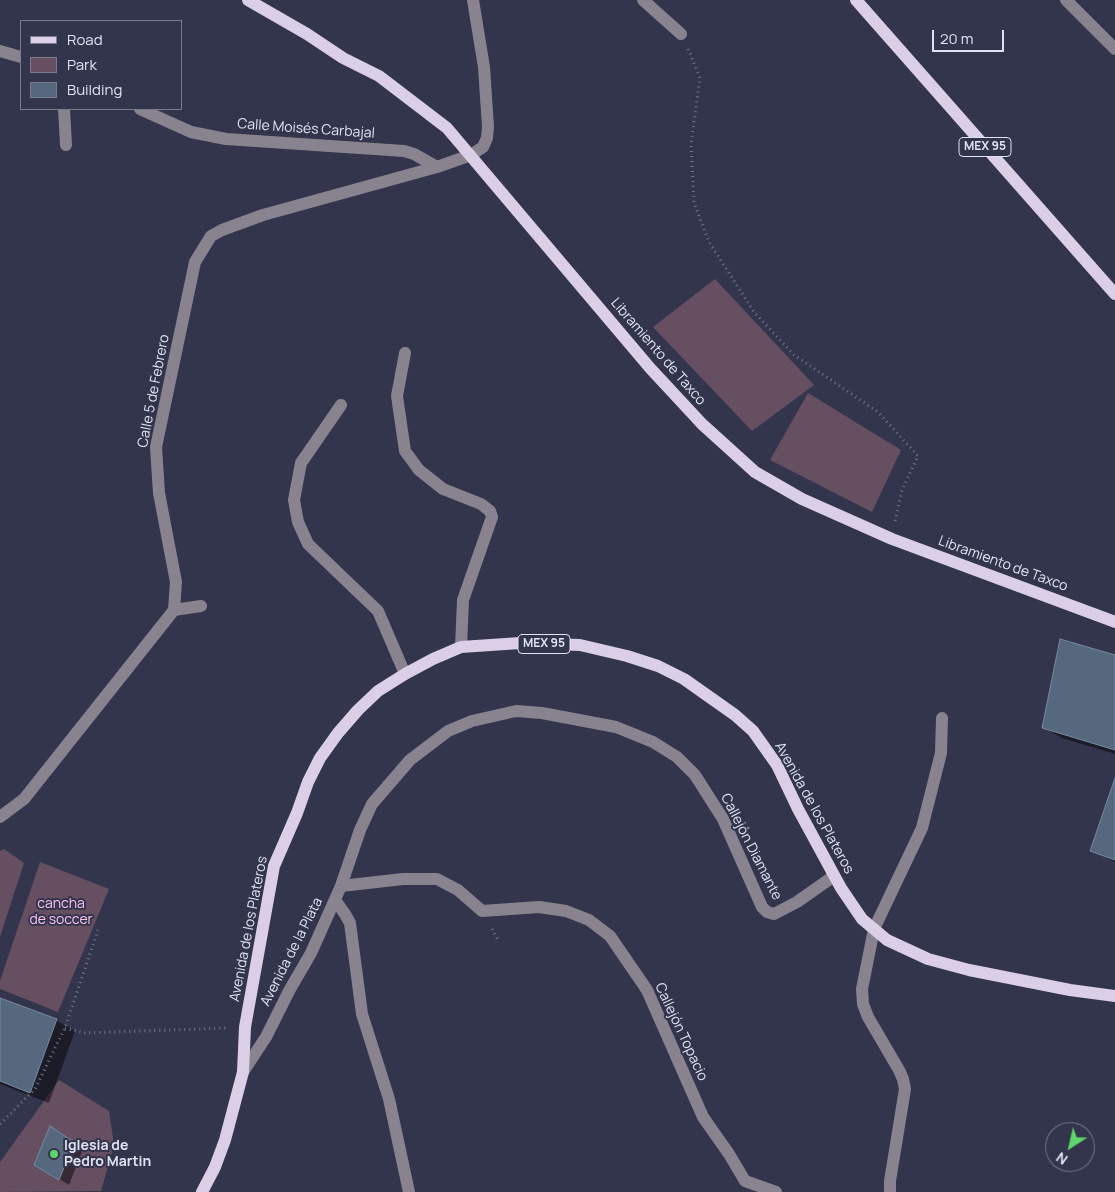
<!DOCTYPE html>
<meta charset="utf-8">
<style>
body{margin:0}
#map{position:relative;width:1115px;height:1192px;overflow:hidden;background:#33354c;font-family:Manrope,sans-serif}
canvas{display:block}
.legend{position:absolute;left:20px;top:20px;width:162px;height:90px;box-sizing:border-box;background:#33354c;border:1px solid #797b8e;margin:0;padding:6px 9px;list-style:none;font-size:15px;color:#e1e3f2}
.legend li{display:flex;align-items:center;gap:10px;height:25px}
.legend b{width:25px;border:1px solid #797b8e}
.north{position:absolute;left:1045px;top:1122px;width:50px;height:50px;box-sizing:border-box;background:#33354c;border:1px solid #797b8e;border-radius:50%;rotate:215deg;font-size:14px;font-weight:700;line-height:20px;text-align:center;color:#e1e3f2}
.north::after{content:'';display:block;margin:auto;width:18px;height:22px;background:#5fd56b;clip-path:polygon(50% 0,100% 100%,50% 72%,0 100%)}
.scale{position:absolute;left:932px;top:30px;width:72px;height:22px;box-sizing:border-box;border:2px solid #e1e3f2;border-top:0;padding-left:6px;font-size:15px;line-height:18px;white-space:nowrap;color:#e1e3f2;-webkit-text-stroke:4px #33354c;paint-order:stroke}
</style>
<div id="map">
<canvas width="1115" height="1192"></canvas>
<ul class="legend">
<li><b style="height:6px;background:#dbcfe7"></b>Road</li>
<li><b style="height:14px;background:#674f62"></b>Park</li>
<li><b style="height:14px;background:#56687d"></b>Building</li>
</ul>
<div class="north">N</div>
<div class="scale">20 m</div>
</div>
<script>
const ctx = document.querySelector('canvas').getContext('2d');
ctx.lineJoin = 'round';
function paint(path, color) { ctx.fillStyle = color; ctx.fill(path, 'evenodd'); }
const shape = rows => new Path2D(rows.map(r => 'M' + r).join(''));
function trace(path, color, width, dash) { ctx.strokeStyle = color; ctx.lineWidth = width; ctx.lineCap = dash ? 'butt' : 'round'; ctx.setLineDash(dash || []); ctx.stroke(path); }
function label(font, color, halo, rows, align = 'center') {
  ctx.font = font + ' Manrope,sans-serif'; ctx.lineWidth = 4; ctx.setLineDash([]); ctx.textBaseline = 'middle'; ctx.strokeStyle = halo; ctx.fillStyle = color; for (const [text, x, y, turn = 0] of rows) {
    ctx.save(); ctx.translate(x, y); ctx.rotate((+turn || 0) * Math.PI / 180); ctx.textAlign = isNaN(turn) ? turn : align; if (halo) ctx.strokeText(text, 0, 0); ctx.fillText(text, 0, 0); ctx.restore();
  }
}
paint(shape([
 [715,279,814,385,752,431,653,327],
 [808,393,901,450,872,512,770,460],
 [4,849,24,863,0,937,0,851],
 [40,862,109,889,58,1012,0,989,0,981],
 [59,1080,109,1111,114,1145,101,1191,0,1192,0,1162]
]), '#674f62');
paint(shape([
 [1115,656,1115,754,1062,738,1043,727],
 [1115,782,1115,862,1092,850],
 [0,1000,56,1020,75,1031,49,1103,0,1084],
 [59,1133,83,1149,69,1185,35,1164]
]), '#0007');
const building = shape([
 [1060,639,1115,655,1115,750,1042,728,1060,639],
 [1115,778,1115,860,1090,851,1115,778],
 [0,998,57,1019,30,1093,0,1081,0,998],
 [50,1126,74,1142,59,1180,34,1165,50,1126]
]);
paint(building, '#56687d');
trace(building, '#778aa1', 1);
trace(shape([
 [688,49,700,78,691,144,694,203,709,242,754,312,794,355,878,412,918,456,902,490,895,521],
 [492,929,498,940],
 [65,1028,84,1033,227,1028],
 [0,1124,35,1089,65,1028,98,930]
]), '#75778b', 3, [1, 4]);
trace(shape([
 [643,0,681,34],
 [1066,0,1115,49],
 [0,51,21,57],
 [64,109,66,145],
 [140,109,191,132,226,139,404,151,414,154,437,167,471,155,483,147,487,138,488,127,484,67,473,0],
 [405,353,397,396,405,451,419,470,443,489,481,504,490,511,492,517,463,600,461,647],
 [341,405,301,463,294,500,298,522,308,544,378,611,405,674],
 [174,610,201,606],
 [0,817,24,799,174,610,176,582,159,493,156,447,195,262,211,236,222,230,263,215,437,167],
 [341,886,403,879,437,879,458,890,482,911,539,907,566,911,589,920,610,936,647,990,703,1117,729,1154,745,1181,776,1192],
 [335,900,345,914,350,923,362,1014,389,1099,409,1192],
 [243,1072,266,1037,289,991,311,953,341,886,360,830,372,804,410,760,448,731,472,721,516,711,542,713,616,727,653,742,677,757,695,775,723,819,762,907,767,912,774,914,797,902,834,876],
 [890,1192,890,1181,905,1089,903,1079,899,1070,868,1017,863,1004,862,989,874,929,922,828,941,753,942,718]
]), '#89838f', 12);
trace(shape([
 [248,0,307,34,343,58,379,76,447,128,650,368,702,424,755,472,802,499,892,539,1115,622],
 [856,0,1115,294],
 [202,1192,215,1167,225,1140,243,1072,245,1027,274,866,297,813,308,782,320,758,338,733,358,710,378,691,405,674,433,659,461,647,520,643,580,645,627,656,658,666,684,679,735,715,753,731,777,765,798,809,841,888,862,919,887,940,928,959,969,970,1070,990,1115,996]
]), '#dbcfe7', 12);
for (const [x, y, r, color] of [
 [54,1154,5,"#5fd56b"]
]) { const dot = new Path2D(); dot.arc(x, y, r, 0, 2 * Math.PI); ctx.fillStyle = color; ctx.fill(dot); trace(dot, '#33354c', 2); }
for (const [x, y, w] of [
 [985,147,52],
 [544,644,52]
]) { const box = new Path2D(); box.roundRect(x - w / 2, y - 9.5, w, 19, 4); ctx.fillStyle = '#33354c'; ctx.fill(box); trace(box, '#e1e3f2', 1); }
label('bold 12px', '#e1e3f2', null, [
 ["MEX 95",985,147],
 ["MEX 95",544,644]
]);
label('14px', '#e1e3f2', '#33354c', [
 ["Calle Moisés Carbajal",306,129,4],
 ["Libramiento de Taxco",658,352,49],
 ["Calle 5 de Febrero",154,391,-79],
 ["Libramiento de Taxco",1003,564,20],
 ["Avenida de los Plateros",814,808,61],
 ["Callejón Diamante",751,847,63],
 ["Avenida de los Plateros",249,929,-79],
 ["Avenida de la Plata",292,952,-63],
 ["Callejón Topacio",681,1032,65]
]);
label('14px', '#fec2f1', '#33354c', [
 ["cancha",61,904],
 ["de soccer",61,920]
]);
label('bold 14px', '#e1e3f2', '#33354c', [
 ["Iglesia de",64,1146],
 ["Pedro Martin",64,1162]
], 'left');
</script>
